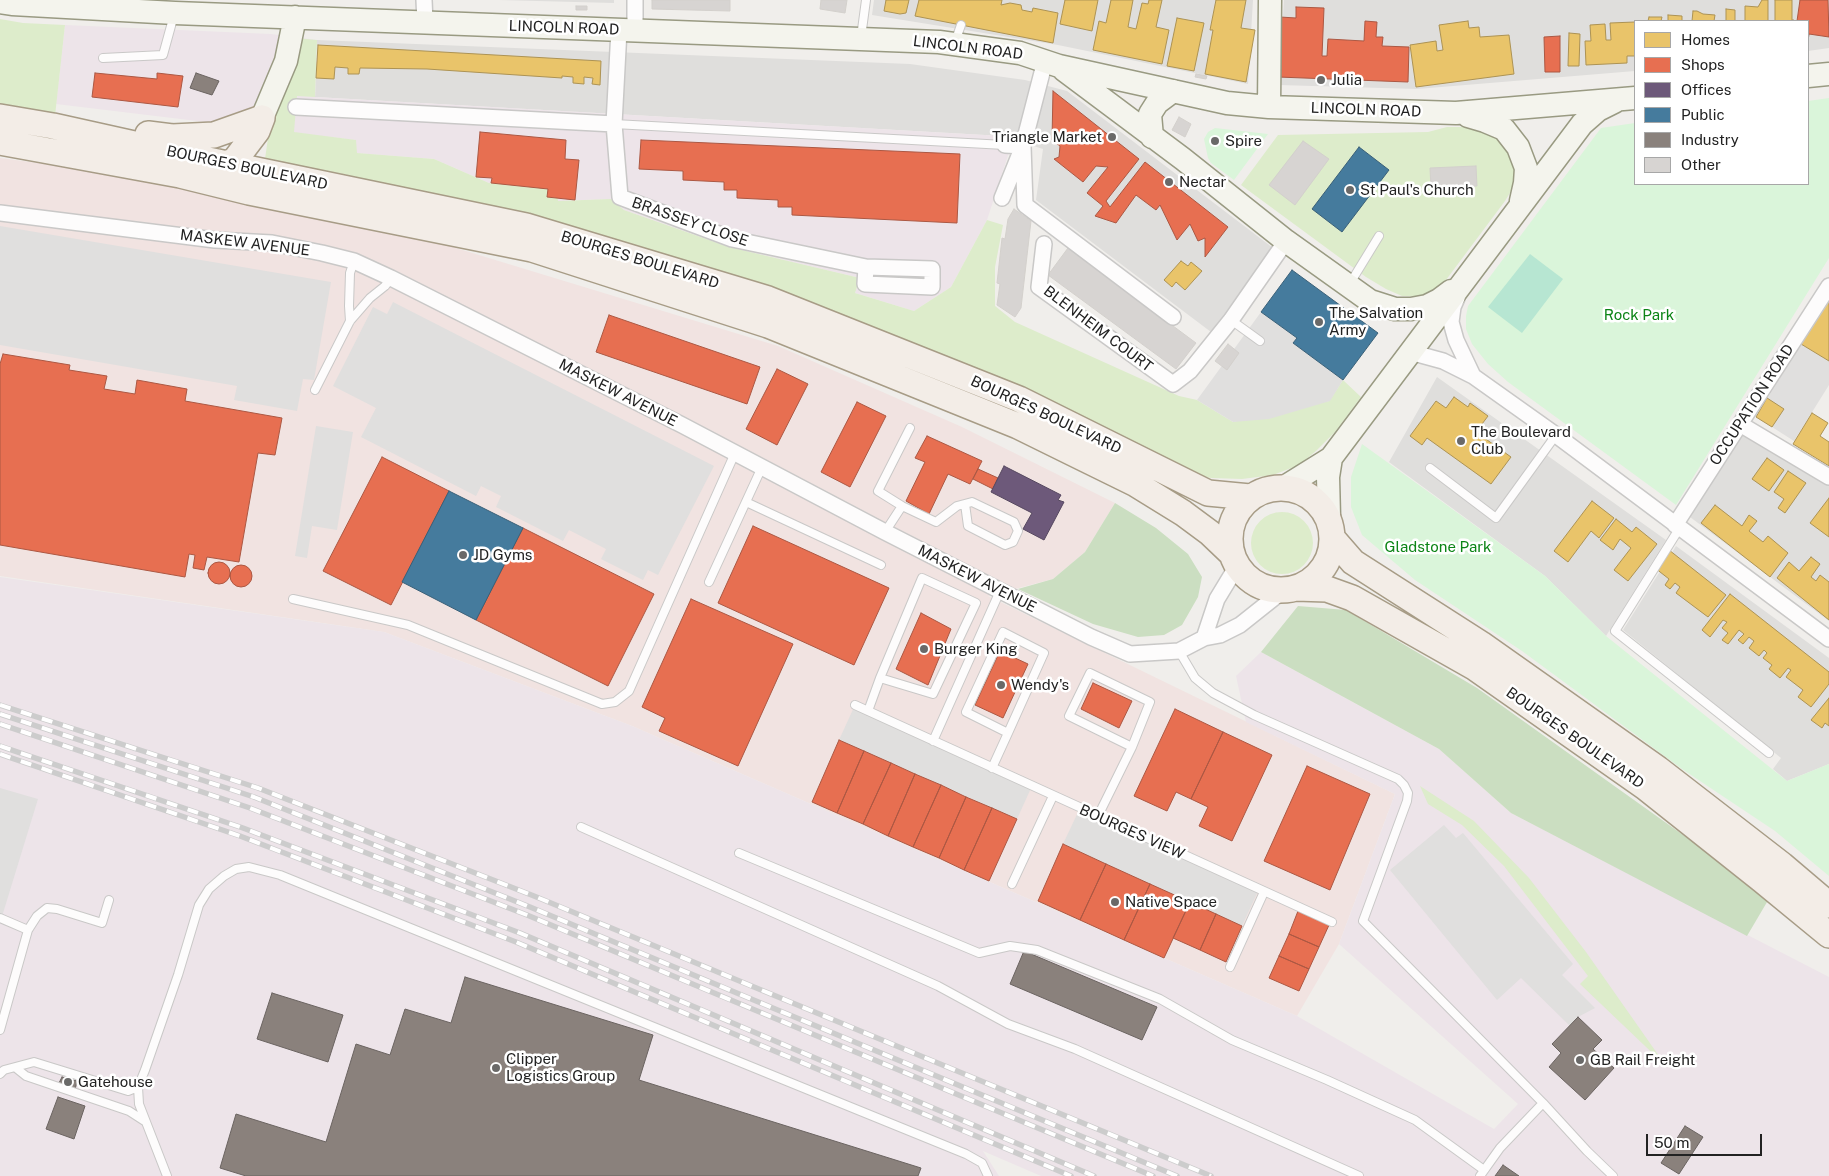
<!DOCTYPE html>
<style>
body{margin:0}
#map{position:relative;width:1829px;height:1176px;overflow:hidden;background:#f0eeeb;font-family:"Public Sans",sans-serif}
canvas{display:block}
.legend{position:absolute;left:1634px;top:20px;width:175px;height:165px;box-sizing:border-box;background:#fff;border:1px solid #a7a7a7;margin:0;padding:6px 9px;list-style:none;font-size:15px;color:#222}
.legend li{display:flex;align-items:center;gap:10px;height:25px}
.legend b{width:25px;border:1px solid #a7a7a7}
.scale{position:absolute;left:1646px;top:1134px;width:116px;height:22px;box-sizing:border-box;border:2px solid #222;border-top:0;padding-left:6px;font-size:15px;line-height:18px;white-space:nowrap;color:#222;-webkit-text-stroke:4px #fff;paint-order:stroke}
</style>
<div id="map">
<canvas width="1829" height="1176"></canvas>
<ul class="legend">
<li><b style="height:14px;background:#e9c46a"></b>Homes</li>
<li><b style="height:14px;background:#e76f51"></b>Shops</li>
<li><b style="height:14px;background:#6d597a"></b>Offices</li>
<li><b style="height:14px;background:#457b9d"></b>Public</li>
<li><b style="height:14px;background:#8a817c"></b>Industry</li>
<li><b style="height:14px;background:#d7d4d2"></b>Other</li>
</ul>
<div class="scale">50 m</div>
</div>
<script>
const ctx = document.querySelector('canvas').getContext('2d');
ctx.lineJoin = 'round';
function paint(path, color) { ctx.fillStyle = color; ctx.fill(path, 'evenodd'); }
const shape = rows => new Path2D(rows.map(r => 'M' + r).join(''));
function trace(path, color, width, dash) { ctx.strokeStyle = color; ctx.lineWidth = width; ctx.lineCap = dash ? 'butt' : 'round'; ctx.setLineDash(dash || []); ctx.stroke(path); }
function label(font, color, halo, rows, align = 'center') {
  ctx.font = font + ' "Public Sans",sans-serif'; ctx.lineWidth = 5; ctx.setLineDash([]); ctx.textBaseline = 'middle'; ctx.strokeStyle = halo; ctx.fillStyle = color; for (const [text, x, y, turn = 0] of rows) {
    ctx.save(); ctx.translate(x, y); ctx.rotate((+turn || 0) * Math.PI / 180); ctx.textAlign = isNaN(turn) ? turn : align; if (halo) ctx.strokeText(text, 0, 0); ctx.fillText(text, 0, 0); ctx.restore();
  }
}
paint(shape([
 [499,0,614,0,614,3],
 [874,0,1253,0,1248,84,1058,45,872,15],
 [1284,0,1829,0,1829,48,1808,51,1808,21,1635,21,1635,71,1417,89,1279,85],
 [317,40,910,64,1025,80,1067,91,1273,248,1211,332,1036,200,1043,149,1002,136,315,97],
 [1437,377,1666,540,1606,636,1545,576,1389,462],
 [1744,430,1829,483,1829,621,1690,517],
 [1676,546,1829,658,1829,764,1787,781,1773,769,1781,758,1623,630]
]), '#dfdedc');
paint(shape([
 [0,158,153,178,400,231,778,346,962,427,1115,503,1085,552,1053,579,988,596,1395,794,1339,944,1297,1016,632,726,384,632,0,576]
]), '#f1e3e1');
paint(shape([
 [65,25,271,34,317,40,315,97,1002,136,1013,140,987,220,951,287,914,311,855,293,860,278,729,247,624,210,611,199,558,201,556,185,489,183,434,159,356,153,355,140,56,104],
 [0,577,384,632,632,726,1297,1016,1494,1129,1518,1104,1339,944,1395,794,1246,722,1236,676,1261,652,1439,749,1511,813,1829,977,1829,1176,1041,1176,983,1151,999,1176,0,1176]
]), '#ede4e9');
paint(shape([
 [0,19,23,23,65,25,55,116,0,107],
 [296,38,317,40,315,97,297,96,294,132,356,140,357,153,434,159,489,183,556,185,558,201,611,199,624,210,729,247,860,278,855,293,914,311,951,287,987,220,1003,225,995,267,995,306,1015,322,1179,396,1197,400,1233,422,1329,401,1343,380,1361,397,1335,432,1316,451,1299,465,1273,475,1242,479,1211,478,1181,471,526,216,343,174,265,159,272,110],
 [1447,127,1470,127,1487,131,1502,141,1511,154,1515,173,1513,188,1505,201,1437,292,1429,297,1402,296,1386,289,1366,277,1241,185,1278,135,1428,132],
 '1251 543a31 31 0 1 1 62 0a31 31 0 1 1-62 0Z',
 [1420,786,1474,821,1529,878,1586,952,1666,1066,1580,984,1588,976,1504,866,1462,825,1428,804]
]), '#ddeccb');
paint(shape([
 [1115,503,1156,528,1188,554,1202,577,1198,597,1182,625,1164,635,1138,637,1093,624,1018,589,1053,579,1085,552],
 [1298,606,1346,610,1477,688,1770,897,1747,936,1511,813,1439,749,1261,652]
]), '#cbdec1');
paint(shape([
 [1829,98,1829,258,1676,505,1508,382,1488,364,1472,344,1466,329,1466,316,1468,306,1601,128,1635,123,1635,184,1808,184,1808,101],
 [1215,128,1268,134,1234,180,1211,163,1208,158,1204,139,1208,132],
 [1362,444,1545,576,1606,636,1787,781,1829,764,1829,876,1775,831,1682,769,1522,651,1415,580,1362,535,1351,507,1351,477]
]), '#daf5da');
paint(shape([
 [1530,254,1563,279,1522,333,1488,307]
]), '#b7e6d2');
paint(shape([
 [0,226,331,282,314,380,303,379,297,411,234,400,237,386,0,345],
 [393,302,714,466,658,575,648,570,643,580,601,559,606,549,569,530,563,541,496,507,501,496,481,486,476,496,361,437,376,408,333,386,373,307,387,314],
 [1261,312,1297,338,1293,343,1343,380,1330,401,1269,419,1233,422,1197,400],
 [1801,344,1829,361,1829,385,1794,441,1772,427,1783,409,1767,399],
 [316,426,353,432,337,530,312,526,307,558,295,556],
 [855,705,1032,786,1017,819,839,740],
 [0,788,38,799,0,923],
 [1080,808,1259,889,1242,926,1063,844],
 [1444,825,1456,838,1463,833,1573,964,1562,975,1595,1008,1578,1017,1570,1026,1521,978,1497,1000,1390,870]
]), '#e0dfde');
const homes = shape([
 [886,0,909,0,906,13,900,14,884,11,886,0],
 [919,0,1002,0,1001,5,1010,3,1021,5,1022,10,1032,12,1033,8,1058,13,1053,43,915,16,919,0],
 [1065,0,1098,0,1092,31,1060,24,1065,0],
 [1111,0,1133,0,1128,27,1136,29,1142,3,1148,4,1149,0,1162,0,1156,27,1169,30,1162,64,1093,50,1099,21,1106,23,1111,0],
 [1216,0,1246,0,1241,28,1255,30,1246,82,1205,74,1213,30,1210,30,1216,0],
 [1762,0,1768,0,1768,21,1745,21,1745,6,1758,7,1762,0],
 [1775,0,1792,0,1792,20,1794,20,1794,21,1775,21,1775,0],
 [1726,9,1735,10,1735,21,1726,21,1726,9],
 [1693,11,1697,11,1703,14,1715,15,1714,21,1692,21,1693,11],
 [1668,15,1682,16,1682,21,1668,21,1668,15],
 [1649,17,1662,17,1661,21,1648,21,1649,17],
 [1177,18,1204,23,1194,71,1167,66,1177,18],
 [1468,21,1469,28,1479,27,1480,37,1509,35,1514,74,1416,87,1410,45,1436,41,1437,51,1443,50,1439,25,1468,21],
 [1635,22,1635,56,1627,56,1627,63,1586,65,1585,41,1591,41,1590,25,1605,24,1606,40,1611,40,1610,23,1635,22],
 [1569,33,1580,34,1579,66,1568,66,1569,33],
 [318,45,601,61,600,85,592,84,593,78,584,77,584,84,573,83,573,77,562,76,562,78,427,69,360,68,359,74,348,74,348,68,335,67,334,79,316,78,318,45],
 [1181,261,1188,266,1191,262,1202,271,1185,290,1176,282,1172,287,1164,280,1181,261],
 [1829,299,1829,361,1801,344,1829,299],
 [1454,397,1468,407,1470,403,1488,416,1476,432,1511,457,1491,484,1427,438,1422,445,1410,436,1436,401,1446,408,1454,397],
 [1767,398,1784,409,1772,427,1756,417,1767,398],
 [1812,413,1828,423,1820,436,1829,442,1829,466,1793,444,1812,413],
 [1767,458,1784,470,1769,491,1752,479,1767,458],
 [1788,471,1806,483,1785,513,1778,508,1784,499,1774,492,1788,471],
 [1829,498,1829,537,1810,523,1829,498],
 [1592,501,1614,518,1599,538,1591,531,1568,562,1554,551,1592,501],
 [1715,505,1742,526,1749,515,1757,521,1749,531,1763,542,1768,536,1788,553,1770,577,1701,523,1715,505],
 [1616,519,1632,532,1636,527,1657,544,1628,581,1614,570,1631,548,1620,539,1613,550,1600,540,1616,519],
 [1669,550,1726,595,1708,617,1676,593,1680,587,1675,583,1670,589,1665,585,1669,579,1655,568,1669,550],
 [1811,557,1820,564,1811,577,1816,581,1820,575,1829,582,1829,620,1777,578,1789,562,1799,571,1811,557],
 [1730,594,1829,672,1829,684,1811,707,1798,697,1803,690,1786,677,1791,670,1788,668,1780,678,1769,669,1772,665,1763,658,1767,653,1764,650,1759,656,1749,648,1754,641,1749,637,1743,644,1738,640,1744,634,1739,630,1728,644,1722,640,1728,633,1722,628,1727,622,1723,620,1710,637,1702,630,1730,594],
 [1829,698,1829,726,1825,723,1822,728,1811,720,1829,698]
]);
paint(homes, '#e9c46a');
trace(homes, '#ad9354', 1);
const shops = shape([
 [1800,0,1828,0,1829,37,1809,34,1808,41,1808,21,1797,21,1800,0],
 [1296,7,1324,8,1322,56,1327,56,1328,39,1364,41,1365,21,1377,22,1376,37,1383,37,1382,46,1409,47,1408,82,1278,77,1280,17,1296,18,1296,7],
 [1560,36,1560,72,1545,72,1544,37,1560,36],
 [95,73,157,79,157,73,183,76,178,107,92,97,95,73],
 [1053,91,1139,159,1106,201,1110,207,1145,162,1228,227,1205,257,1205,238,1198,241,1190,224,1177,240,1160,205,1156,210,1136,195,1116,223,1095,216,1103,206,1087,193,1108,167,1096,166,1083,182,1054,159,1059,157,1060,146,1052,140,1053,91],
 [480,132,566,140,565,159,579,160,575,200,547,197,548,189,491,183,492,178,476,177,480,132],
 [641,140,960,154,957,223,792,215,792,207,778,207,778,200,737,198,737,190,724,190,724,182,683,180,683,171,639,169,641,140],
 [609,315,760,367,747,404,596,352,609,315],
 [3,354,70,365,69,370,107,376,104,389,135,394,137,380,187,389,185,401,282,418,275,455,258,453,239,562,207,557,204,570,193,568,195,555,189,554,185,577,0,545,0,364,3,354],
 [777,369,808,384,777,445,746,429,777,369],
 [857,402,886,416,850,487,821,472,857,402],
 [927,436,982,461,970,484,948,474,929,514,906,501,925,462,915,458,927,436],
 [382,457,449,491,391,605,323,571,382,457],
 [978,469,998,478,993,489,973,479,978,469],
 [753,526,889,588,854,665,718,603,753,526],
 [523,528,654,594,608,686,476,620,523,528],
 '208 573a11 11 0 1 1 22 0a11 11 0 1 1-22 0Z',
 '230 576a11 11 0 1 1 22 0a11 11 0 1 1-22 0Z',
 [691,599,793,644,738,766,659,731,665,718,642,707,691,599],
 [921,613,951,629,928,685,896,669,921,613],
 [1000,651,1028,664,1003,718,975,705,1000,651],
 [1093,683,1132,701,1119,728,1081,709,1093,683],
 [1175,709,1223,732,1191,799,1176,792,1167,811,1134,796,1175,709],
 [1223,732,1272,755,1232,841,1199,826,1208,807,1191,799,1223,732],
 [839,740,864,751,837,813,812,802,839,740],
 [864,751,891,763,863,824,837,813,864,751],
 [891,763,915,774,888,836,863,824,891,763],
 [1307,766,1370,794,1330,890,1264,861,1307,766],
 [915,774,941,785,913,847,888,836,915,774],
 [941,785,966,797,939,858,913,847,941,785],
 [966,797,992,808,964,870,939,858,966,797],
 [992,808,1017,819,989,881,964,870,992,808],
 [1063,844,1106,864,1080,920,1038,901,1063,844],
 [1106,864,1150,884,1124,940,1080,920,1106,864],
 [1150,884,1190,902,1164,958,1124,940,1150,884],
 [1190,902,1216,914,1200,950,1173,938,1190,902],
 [1298,911,1329,925,1319,947,1289,934,1298,911],
 [1216,914,1242,926,1226,962,1200,950,1216,914],
 [1289,934,1319,947,1309,969,1279,956,1289,934],
 [1279,956,1309,969,1299,991,1269,978,1279,956]
]);
paint(shops, '#e76f51');
trace(shops, '#ac5843', 1);
const offices = shape([
 [1004,466,1061,495,1058,500,1064,502,1044,540,1023,529,1032,513,991,492,1004,466]
]);
paint(offices, '#6d597a');
trace(offices, '#564860', 1);
const public = shape([
 [1359,147,1389,170,1342,232,1312,209,1359,147],
 [1292,270,1378,333,1343,380,1293,343,1297,338,1261,312,1292,270],
 [449,491,523,528,476,620,402,582,449,491]
]);
paint(public, '#457b9d');
trace(public, '#3a6078', 1);
const industry = shape([
 [196,73,219,81,212,95,190,88,196,73],
 [1024,951,1157,1007,1142,1040,1010,984,1024,951],
 [465,977,653,1035,639,1080,921,1168,918,1176,246,1176,220,1168,236,1114,326,1142,356,1044,390,1055,405,1009,451,1023,465,977],
 [272,993,343,1015,328,1062,257,1039,272,993],
 [1578,1017,1602,1040,1593,1049,1614,1068,1585,1100,1549,1067,1561,1053,1552,1044,1578,1017],
 [62,1077,77,1081,75,1090,59,1083,62,1077],
 [58,1097,85,1106,74,1139,46,1129,58,1097],
 [1685,1126,1703,1137,1679,1174,1661,1163,1685,1126],
 [1503,1165,1519,1176,1495,1176,1503,1165]
]);
paint(industry, '#8a817c');
trace(industry, '#6b6461', 1);
const building = shape([
 [652,0,730,0,730,11,652,9,652,0],
 [821,0,847,0,845,13,820,9,821,0],
 [576,6,587,6,587,10,576,10,576,6],
 [1196,74,1207,76,1206,79,1195,77,1196,74],
 [1179,117,1191,124,1185,137,1172,130,1179,117],
 [1303,141,1329,159,1295,205,1269,185,1303,141],
 [1476,166,1477,186,1431,188,1430,168,1476,166],
 [1014,209,1031,221,1021,308,1015,317,997,305,1000,284,997,283,1002,238,1005,239,1008,219,1014,209],
 [1068,248,1196,343,1176,369,1048,275,1068,248],
 [1228,344,1239,353,1227,370,1215,361,1228,344]
]);
paint(building, '#d7d4d2');
trace(building, '#d3d0cc', 1);
const lane = shape([
 [861,37,866,0],
 [955,42,961,25],
 [103,58,163,55,174,15],
 [614,124,1005,145],
 [1349,285,1379,236],
 [1231,320,1260,341],
 [350,321,349,306,350,273,354,261],
 [315,390,350,321,370,298,385,286,391,278],
 [910,428,878,491,902,506,936,522,957,506,972,502,1014,522,1018,531,1013,542,1005,545,968,526,965,504],
 [1430,468,1496,518,1556,435],
 [746,502,881,565],
 [1679,529,1615,631,1769,753],
 [885,532,902,506],
 [709,582,762,467],
 [293,599,408,625,602,704,615,702,629,691,735,453],
 [1179,651,1195,678,1213,693,1254,715,1398,779,1404,785,1408,793,1407,801,1363,921,1543,1103,1500,1148,1480,1176],
 [855,705,1332,922],
 [868,711,880,678,922,578,976,603,933,694,880,678],
 [933,741,1000,591],
 [992,768,1008,733,1044,653,1003,632,966,712,1008,733],
 [1098,816,1132,747,1150,702,1090,673,1069,716,1132,747],
 [581,827,938,986,1008,1024,1075,1049,1359,1176],
 [739,853,979,953,1010,946,1037,950,1160,999,1232,1040,1327,1080,1415,1120,1484,1170],
 [1012,884,1053,796],
 [0,918,28,930],
 [1230,967,1264,892],
 [0,1030,28,930,37,916,47,908,57,909,102,923,109,900],
 [16,1068,26,1076,129,1111,146,1122],
 [0,1074,4,1070,34,1062,128,1091,138,1087],
 [1543,1103,1587,1151,1613,1176],
 [167,1176,139,1104,138,1087,145,1070,178,975,199,905,209,889,224,876,236,869,249,867,280,875,966,1154,982,1163,988,1176]
]);
const street = shape([
 [424,0,425,22],
 [635,0,635,31],
 [619,30,614,124,620,197,732,239,866,267,932,269,932,287,865,284,866,267],
 [1045,61,1023,146,1025,205,1173,317],
 [296,107,614,124],
 [1002,198,1023,146,1005,145],
 [0,213,215,240,272,243,322,253,354,261,391,278,682,425,885,532,1091,637,1130,654,1179,651,1204,638,1220,635,1240,625,1284,590],
 [1044,244,1039,287,1173,384,1190,371,1231,320,1286,241],
 [1457,298,1453,307,1451,322,1456,340,1473,376],
 [1410,352,1443,361,1473,376,1556,435,1829,639],
 [1740,424,1829,477],
 [1675,525,1829,286],
 [1204,638,1217,599,1237,566]
]);
const secondary = shape([
 [0,2,12,4,175,13,939,42,1020,53,1059,66,1227,103,1269,107,1456,113,1635,98],
 [1064,70,1183,159,1286,241,1370,301,1395,309,1411,309,1427,306,1439,300,1451,291],
 [1808,76,1829,74],
 [1269,107,1270,0],
 [1468,116,1485,121,1504,129,1518,147,1526,168,1525,183,1521,201],
 [262,118,286,61,295,17],
 [1152,137,1150,114,1157,103,1173,91],
 [1286,486,1331,458,1582,124,1598,110,1614,102],
 [1329,517,1328,477,1331,458]
]);
const primary = shape([
 [0,117,53,126,179,154,526,226,768,299,1019,399,1208,493,1250,497],
 [148,134,172,137,214,135,262,118],
 [0,142,180,175,249,192,532,249,768,325,1018,426,1081,457,1136,484,1183,513,1210,533,1232,554],
 [217,169,235,160,257,131,262,118],
 '1230 539a51 51 0 1 1 102 0a51 51 0 1 1-102 0Z',
 [1333,539,1353,562,1481,644,1658,769,1782,865,1829,905],
 [1296,588,1327,589,1352,598,1474,667,1645,787,1762,880,1829,935]
]);
trace(lane, '#c9c8c7', 10);
trace(street, '#c9c8c7', 18);
trace(secondary, '#999a82', 25);
trace(primary, '#a79c86', 28);
trace(lane, '#fdfcfc', 8);
trace(street, '#fdfcfc', 15);
trace(secondary, '#f4f4ed', 22);
trace(primary, '#f3ede7', 25);
const rail = shape([
 [0,705,258,788,534,896,1211,1176],
 [0,714,254,797,530,907,1177,1176],
 [0,724,250,808,527,915,1153,1176],
 [0,746,243,828,520,933,1094,1176],
 [0,754,240,836,516,942,1071,1176]
]);
trace(rail, '#ccc', 5.5);
trace(rail, '#fff', 4, [11]);
for (const [x, y, r, color] of [
 [1321,80,5,"#6a6968"],
 [1112,137,5,"#6a6968"],
 [1215,141,5,"#6a6968"],
 [1169,182,5,"#6a6968"],
 [1350,190,5,"#6a6968"],
 [1319,322,5,"#6a6968"],
 [1461,441,5,"#6a6968"],
 [463,555,5,"#6a6968"],
 [924,649,5,"#6a6968"],
 [1001,685,5,"#6a6968"],
 [1115,902,5,"#6a6968"],
 [1580,1060,5,"#6a6968"],
 [496,1068,5,"#6a6968"],
 [68,1082,5,"#6a6968"]
]) { const dot = new Path2D(); dot.arc(x, y, r, 0, 2 * Math.PI); ctx.fillStyle = color; ctx.fill(dot); trace(dot, '#fff', 2); }
label('15px', '#222', '#fff', [
 ["LINCOLN ROAD",564,28,2],
 ["LINCOLN ROAD",968,48,7],
 ["LINCOLN ROAD",1366,110,2],
 ["BOURGES BOULEVARD",247,168,12],
 ["BRASSEY CLOSE",690,222,19],
 ["MASKEW AVENUE",245,243,7],
 ["BOURGES BOULEVARD",640,260,17],
 ["BLENHEIM COURT",1098,329,37],
 ["MASKEW AVENUE",618,393,27],
 ["OCCUPATION ROAD",1752,405,-57],
 ["BOURGES BOULEVARD",1046,415,25],
 ["MASKEW AVENUE",977,579,27],
 ["BOURGES BOULEVARD",1575,738,35],
 ["BOURGES VIEW",1132,832,24]
]);
label('15px', '#222', '#fff', [
 ["Julia",1331,80],
 ["Triangle Market",1102,137,"right"],
 ["Spire",1225,141],
 ["Nectar",1179,182],
 ["St Paul's Church",1360,190],
 ["The Salvation",1329,313],
 ["Army",1329,330],
 ["The Boulevard",1471,432],
 ["Club",1471,449],
 ["JD Gyms",473,555],
 ["Burger King",934,649],
 ["Wendy's",1011,685],
 ["Native Space",1125,902],
 ["Clipper",506,1059],
 ["Logistics Group",506,1076],
 ["GB Rail Freight",1590,1060],
 ["Gatehouse",78,1082]
], 'left');
label('15px', '#0c8416', '#fff', [
 ["Rock Park",1639,315],
 ["Gladstone Park",1438,547]
]);
</script>
